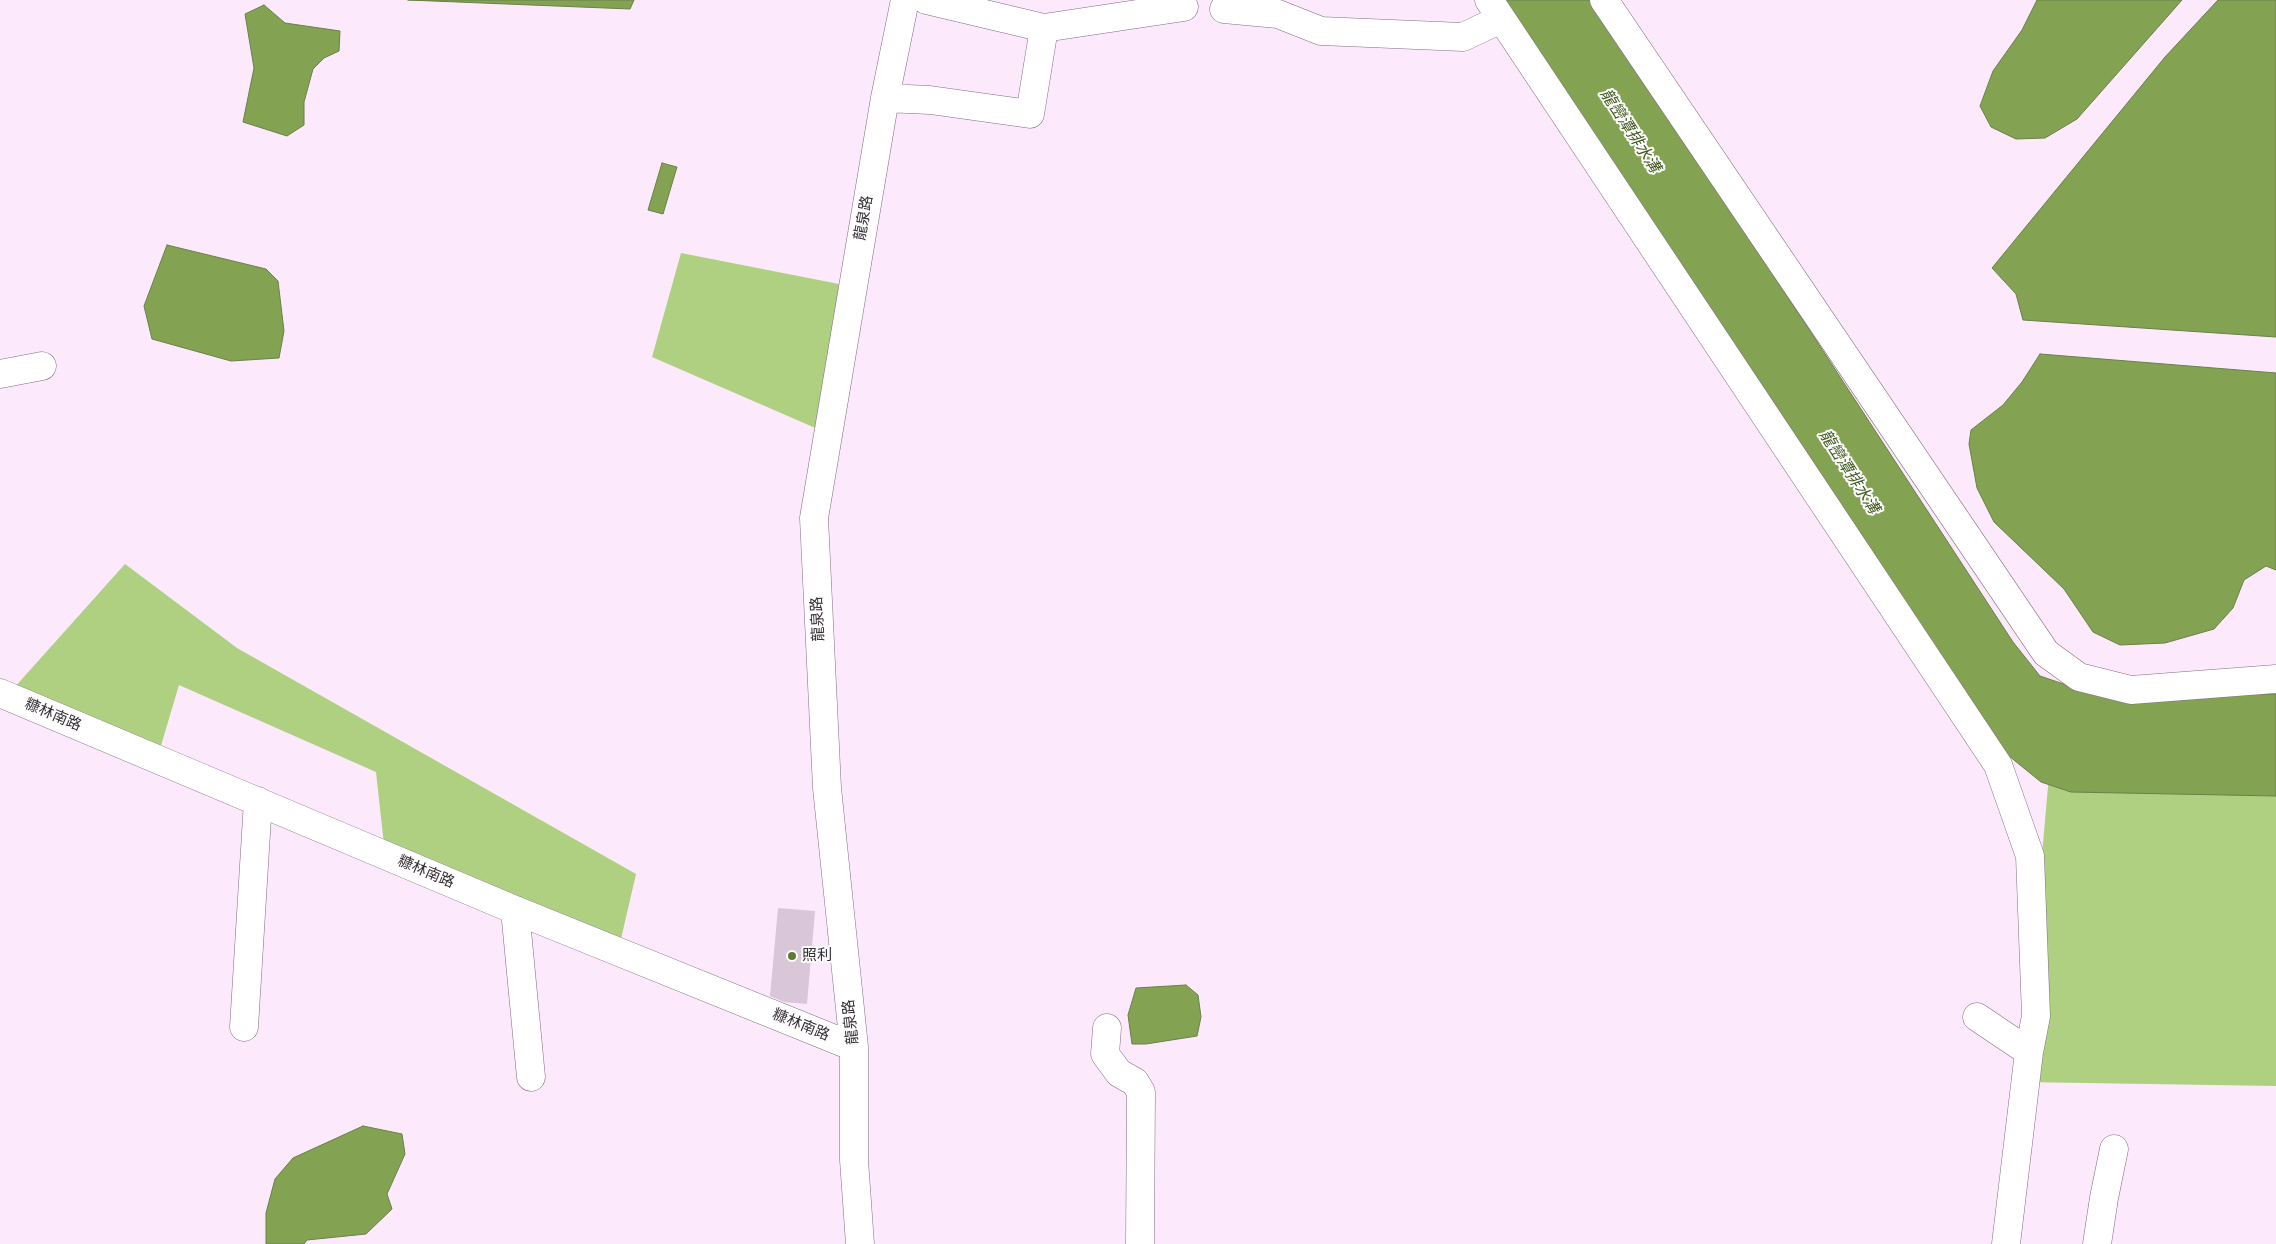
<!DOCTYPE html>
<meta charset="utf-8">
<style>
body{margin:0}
canvas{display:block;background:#fce9fc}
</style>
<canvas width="2276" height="1244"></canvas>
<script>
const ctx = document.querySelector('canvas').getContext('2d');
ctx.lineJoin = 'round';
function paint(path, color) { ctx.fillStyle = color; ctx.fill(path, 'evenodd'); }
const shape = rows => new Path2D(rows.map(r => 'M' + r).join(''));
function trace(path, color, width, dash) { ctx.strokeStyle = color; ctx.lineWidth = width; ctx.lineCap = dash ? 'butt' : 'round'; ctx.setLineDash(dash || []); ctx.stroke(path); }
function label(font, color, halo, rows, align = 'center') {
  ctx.font = font + ' "IBM Plex Sans","Noto Sans TC",sans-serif'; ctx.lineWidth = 4; ctx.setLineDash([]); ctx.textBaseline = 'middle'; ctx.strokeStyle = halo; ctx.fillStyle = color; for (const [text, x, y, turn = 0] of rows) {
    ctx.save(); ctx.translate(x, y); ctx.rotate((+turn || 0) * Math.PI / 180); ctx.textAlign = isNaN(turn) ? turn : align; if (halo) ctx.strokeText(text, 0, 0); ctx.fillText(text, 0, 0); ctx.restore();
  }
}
paint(shape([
 [681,253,839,284,820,430,652,357],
 [125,564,237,648,636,874,618,952,385,854,376,772,179,685,157,759,5,698],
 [2049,775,2276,783,2276,1086,2022,1082]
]), '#afcf81');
const water = shape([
 [408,0,634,0,630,9,408,0],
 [1504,0,1594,0,2013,642,2040,676,2093,694,2276,694,2276,796,2071,792,2041,782,1993,743,1504,0],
 [2037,0,2182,0,2077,119,2045,138,2016,139,1991,127,1980,106,1993,71,2022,30,2037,0],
 [2218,0,2276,0,2276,337,2023,320,2016,294,1992,268,2165,57,2218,0],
 [264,5,285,23,340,31,339,51,324,58,313,69,304,102,304,125,287,136,243,122,254,68,245,14,264,5],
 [662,163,677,167,663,214,648,210,662,163],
 [167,245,266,269,278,281,284,331,279,358,231,361,152,339,144,306,167,245],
 [2040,354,2276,373,2276,570,2266,566,2244,580,2233,608,2214,629,2165,643,2120,645,2093,632,2064,589,1994,522,1977,488,1969,444,1971,430,2003,405,2022,382,2040,354],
 [1186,985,1198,995,1201,1017,1197,1036,1146,1044,1132,1044,1128,1015,1136,988,1186,985],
 [363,1126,402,1134,405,1154,387,1194,392,1209,366,1234,307,1240,304,1244,266,1244,266,1213,275,1179,293,1158,363,1126]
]);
paint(water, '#83a352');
trace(water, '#6b8049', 1);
paint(shape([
 [778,908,815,911,807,1004,784,1002,770,996]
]), '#d9c6d9');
const minor = shape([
 [926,0,1044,28,1184,7],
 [1489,0,1998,765,2030,856,2036,1016,2029,1052],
 [1604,0,2046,653,2079,677,2131,690,2276,679],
 [1224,9,1278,14,1321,31,1463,37,1501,19],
 [885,98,930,100,1030,114,1044,28],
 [0,374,42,366],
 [0,693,515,910,854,1047],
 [515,910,531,1077],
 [1977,1017,2029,1052,2006,1244],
 [244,1027,258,801],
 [1107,1028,1105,1054,1119,1073,1135,1082,1141,1092,1140,1244],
 [860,1244,854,1160,854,1047,827,788,814,518,885,98,905,0],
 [2097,1244,2104,1198,2114,1149]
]);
trace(minor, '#7f6e7f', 29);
trace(minor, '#fff', 28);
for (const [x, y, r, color] of [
 [792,956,5,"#5d7a2e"]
]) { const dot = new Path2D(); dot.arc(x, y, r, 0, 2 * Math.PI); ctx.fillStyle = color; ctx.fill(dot); trace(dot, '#fdfdfd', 2); }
label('15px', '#342d34', '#fdfdfd', [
 ["龍泉路",864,218,-80],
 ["龍泉路",818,619,-93],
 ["糠林南路",53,715,23],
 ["糠林南路",426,872,23],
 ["龍泉路",851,1022,-96],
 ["糠林南路",801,1025,22]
]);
label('15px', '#342d34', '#fdfdfd', [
 ["照利",802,956]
], 'left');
label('italic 16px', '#43591f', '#fdfdfd', [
 ["龍巒潭排水溝",1630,131,57],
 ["龍巒潭排水溝",1849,472,57]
]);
</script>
